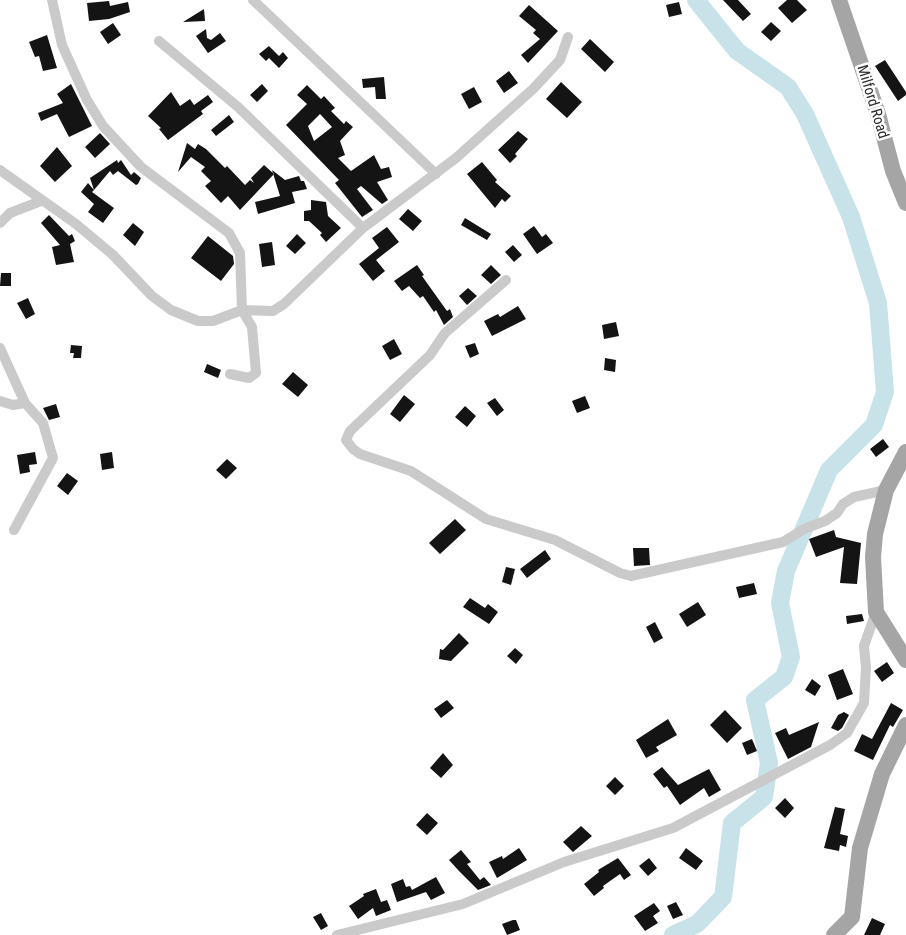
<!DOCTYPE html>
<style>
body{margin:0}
canvas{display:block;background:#fff}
</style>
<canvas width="906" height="935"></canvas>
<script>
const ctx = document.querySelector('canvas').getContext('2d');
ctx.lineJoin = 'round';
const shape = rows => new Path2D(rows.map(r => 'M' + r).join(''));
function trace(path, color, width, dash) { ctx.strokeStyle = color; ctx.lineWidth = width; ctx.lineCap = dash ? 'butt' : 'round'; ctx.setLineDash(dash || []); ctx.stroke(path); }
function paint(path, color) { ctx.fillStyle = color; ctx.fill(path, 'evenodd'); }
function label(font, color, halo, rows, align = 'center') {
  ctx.font = font + ' "Roboto Condensed",sans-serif'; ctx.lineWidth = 5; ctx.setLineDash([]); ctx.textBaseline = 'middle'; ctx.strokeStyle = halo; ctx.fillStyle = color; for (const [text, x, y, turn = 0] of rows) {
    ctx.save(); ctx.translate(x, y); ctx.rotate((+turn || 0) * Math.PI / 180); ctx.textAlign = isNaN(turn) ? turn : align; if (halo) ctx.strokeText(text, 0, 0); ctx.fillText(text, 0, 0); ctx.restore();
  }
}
trace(shape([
 [673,935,697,924,723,897,732,823,764,797,769,763,755,700,784,677,791,657,780,603,786,571,829,470,874,425,885,392,878,303,851,217,805,114,788,87,737,51,696,0]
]), '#c7e2e9', 18);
paint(shape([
 [723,0,738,0,751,14,743,21],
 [787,0,797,0,807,10,792,23,778,8],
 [109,1,110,6,128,2,130,12,109,19,89,21,87,3],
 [679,2,682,14,669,17,666,5],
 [529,5,558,31,528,63,521,55,540,39,533,33,536,30,519,16],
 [204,9,205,21,183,22],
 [771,22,781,31,771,41,761,32],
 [113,23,121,35,108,44,100,32],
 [206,29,207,38,211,40,220,33,226,41,208,53,196,36],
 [47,35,57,68,43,71,39,56,35,57,29,42],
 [590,39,614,62,605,72,581,49],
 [269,46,279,56,283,52,288,58,279,68,269,58,266,61,259,54],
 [885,60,906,92,906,95,898,101,875,66],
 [509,71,518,83,504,93,496,81],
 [384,77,386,99,376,99,375,87,363,88,362,79],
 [561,82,582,102,567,118,546,99],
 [71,84,92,126,69,137,57,114,41,121,38,113,63,103,57,94],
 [262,84,268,91,257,102,250,95],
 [307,85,321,99,324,96,335,108,331,111,344,124,346,121,353,127,340,141,345,155,338,158,351,171,374,155,381,169,389,167,392,177,377,182,388,200,382,204,361,186,357,189,373,210,362,217,335,183,339,180,286,125,307,104,297,95],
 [320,114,332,127,314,141,308,126],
 [474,87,482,102,469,109,461,94],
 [171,92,180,106,190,99,194,105,208,95,213,102,201,111,203,114,168,140,159,129,161,128,148,116],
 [229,115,234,122,216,136,211,130],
 [518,131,528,139,515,154,517,156,510,163,498,150],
 [100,133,110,144,95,158,85,147],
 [187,143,195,149,198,144,206,149,225,168,227,166,245,185,250,180,254,183,251,178,264,165,274,174,240,210,228,196,221,203,205,186,211,181,201,171,205,167,191,157,178,172],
 [57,147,72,166,55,182,40,166],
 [117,160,118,163,121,160,131,175,134,172,141,178,138,184,136,185,118,171,113,175,110,171,94,190,90,178],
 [482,162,497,180,495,182,511,196,505,202,502,199,495,208,467,174],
 [272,170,285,180,299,176,301,181,304,181,307,189,292,192,295,203,258,214,255,202,280,196],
 [88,183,94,190,92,192,114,208,103,223,88,212,94,204,81,192],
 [311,200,326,202,328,216,341,228,326,242,320,235,322,233,309,221,304,221,304,211,311,210],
 [408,209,422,221,413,231,399,219],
 [49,215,69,236,72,234,75,241,70,244,74,262,56,265,52,247,60,245,41,223],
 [465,218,491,234,487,240,461,225],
 [133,223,144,232,135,246,123,235],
 [534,226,542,237,546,234,553,243,537,254,523,234],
 [387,227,399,242,376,260,385,271,373,281,359,264,379,248,372,238],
 [297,234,306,243,295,254,286,246],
 [208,236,233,256,234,264,221,281,191,258],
 [272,242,275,265,262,267,259,244],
 [513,245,522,255,514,262,505,252],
 [417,265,424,275,422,276,447,311,450,309,453,317,444,325,436,310,434,312,423,296,420,298,409,286,402,291,394,281],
 [491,265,501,275,491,284,481,275],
 [1,273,11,273,11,286,0,286],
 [468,288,477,296,467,305,459,296],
 [28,298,35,314,26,319,17,303],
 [518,306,526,319,492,336,484,321,498,314,500,317],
 [616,322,619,336,604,339,602,325],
 [394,339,402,354,390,360,382,346],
 [475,343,479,354,470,358,465,346],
 [71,345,82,346,81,358,73,358,74,353,70,353],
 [605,358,616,360,615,372,604,370],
 [207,364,221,370,218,378,204,372],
 [293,372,308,385,298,397,282,384],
 [404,395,415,404,400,422,390,414],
 [585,396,590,408,577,413,572,401],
 [495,398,504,410,497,416,487,403],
 [56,404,60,417,49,420,43,408],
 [465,406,476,416,467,427,455,417],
 [883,439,889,447,876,457,870,449],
 [35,452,37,464,29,465,30,472,20,474,17,455],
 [112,452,114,468,102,470,100,454],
 [227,459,237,468,226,479,216,470],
 [67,473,78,481,68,495,57,486],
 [455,519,466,530,440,554,429,543],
 [834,530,836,537,861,543,857,584,840,583,844,547,816,557,809,539],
 [633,548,649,548,650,565,634,566],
 [545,550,551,559,527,578,520,569],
 [506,567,515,569,511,585,502,582],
 [754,583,757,594,739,598,736,587],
 [470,598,485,608,488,604,498,612,489,624,463,607],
 [698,602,706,615,687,627,679,614],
 [862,614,864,621,847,624,846,616],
 [655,622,663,638,654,643,646,627],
 [459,633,469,643,451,661,439,659,440,649,443,650],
 [515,648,523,655,516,664,507,656],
 [887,662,894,673,882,682,874,671],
 [843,669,853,694,837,700,828,675],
 [812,679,821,686,815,696,805,690],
 [447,700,454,708,441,718,434,709],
 [891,703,903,710,893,727,890,725,873,760,854,751,862,734,872,739],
 [725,710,742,728,727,743,710,725],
 [844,712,849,715,842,728,838,731,831,728,838,715],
 [668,719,677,735,656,747,659,751,646,758,636,740],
 [819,722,811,747,788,759,775,733,786,728,789,735],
 [752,739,757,751,747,755,742,743],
 [443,753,453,765,441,778,430,768],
 [662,767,678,785,709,769,721,790,709,797,704,788,680,805,667,786,664,788,653,774],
 [615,777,624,786,615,795,606,786],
 [785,798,794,808,785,818,775,808],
 [835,807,845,809,840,834,848,836,846,847,840,845,839,851,824,848],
 [427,813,438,823,427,835,416,825],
 [581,826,592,836,573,852,563,842],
 [519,848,527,860,497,878,489,862,502,856,503,859],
 [686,848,703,861,696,870,679,858],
 [461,850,471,862,467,864,480,880,484,877,491,885,478,890,459,871,449,860],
 [618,858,631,875,624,880,620,874,603,886,604,888,594,896,584,884,599,872,598,870],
 [649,858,657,868,648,876,639,866],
 [436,877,445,893,431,900,426,892,397,902,391,884,403,879,406,887,410,886,412,890],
 [376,889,381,902,387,900,391,910,376,916,373,908,358,919,349,906,364,896,363,894],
 [676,902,683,915,673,919,667,906],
 [654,903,660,911,653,916,658,923,645,931,634,916],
 [321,913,328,926,321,930,313,917],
 [872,918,885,924,880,935,864,935],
 [513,920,516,920,520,930,507,935,502,924]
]), '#141414');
trace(shape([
 [52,0,62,45,87,100,103,126,141,167,229,233,240,253,242,310,252,327,256,373,249,378,230,374],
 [253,0,436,174],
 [159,41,238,107,363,228],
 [0,170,76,224,113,255,152,296,171,310,198,321,213,321,242,310,273,311,284,304,363,228,456,158,533,89,560,60,568,37],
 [0,223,10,213,41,201],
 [506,280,445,333,430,355,350,431,346,440,353,449,360,454,411,471,486,519,555,540,620,573,631,576,783,542,804,529,825,521,837,513,843,504,854,497,886,490],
 [0,348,25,403,13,405,0,401],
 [14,530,53,458,43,423,25,403],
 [337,935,463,904,564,862,673,828,830,745,847,733,864,703,866,668,864,646,876,612]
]), '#cacaca', 10);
trace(shape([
 [839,0,878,114,893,171,906,203],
 [906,452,886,490,875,534,873,557,876,612,906,660],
 [834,935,852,917,860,848,882,774,906,725]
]), '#a5a5a5', 16);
label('15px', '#2d2d2d', '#fff', [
 ["Milford Road",872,102,73]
]);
</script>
